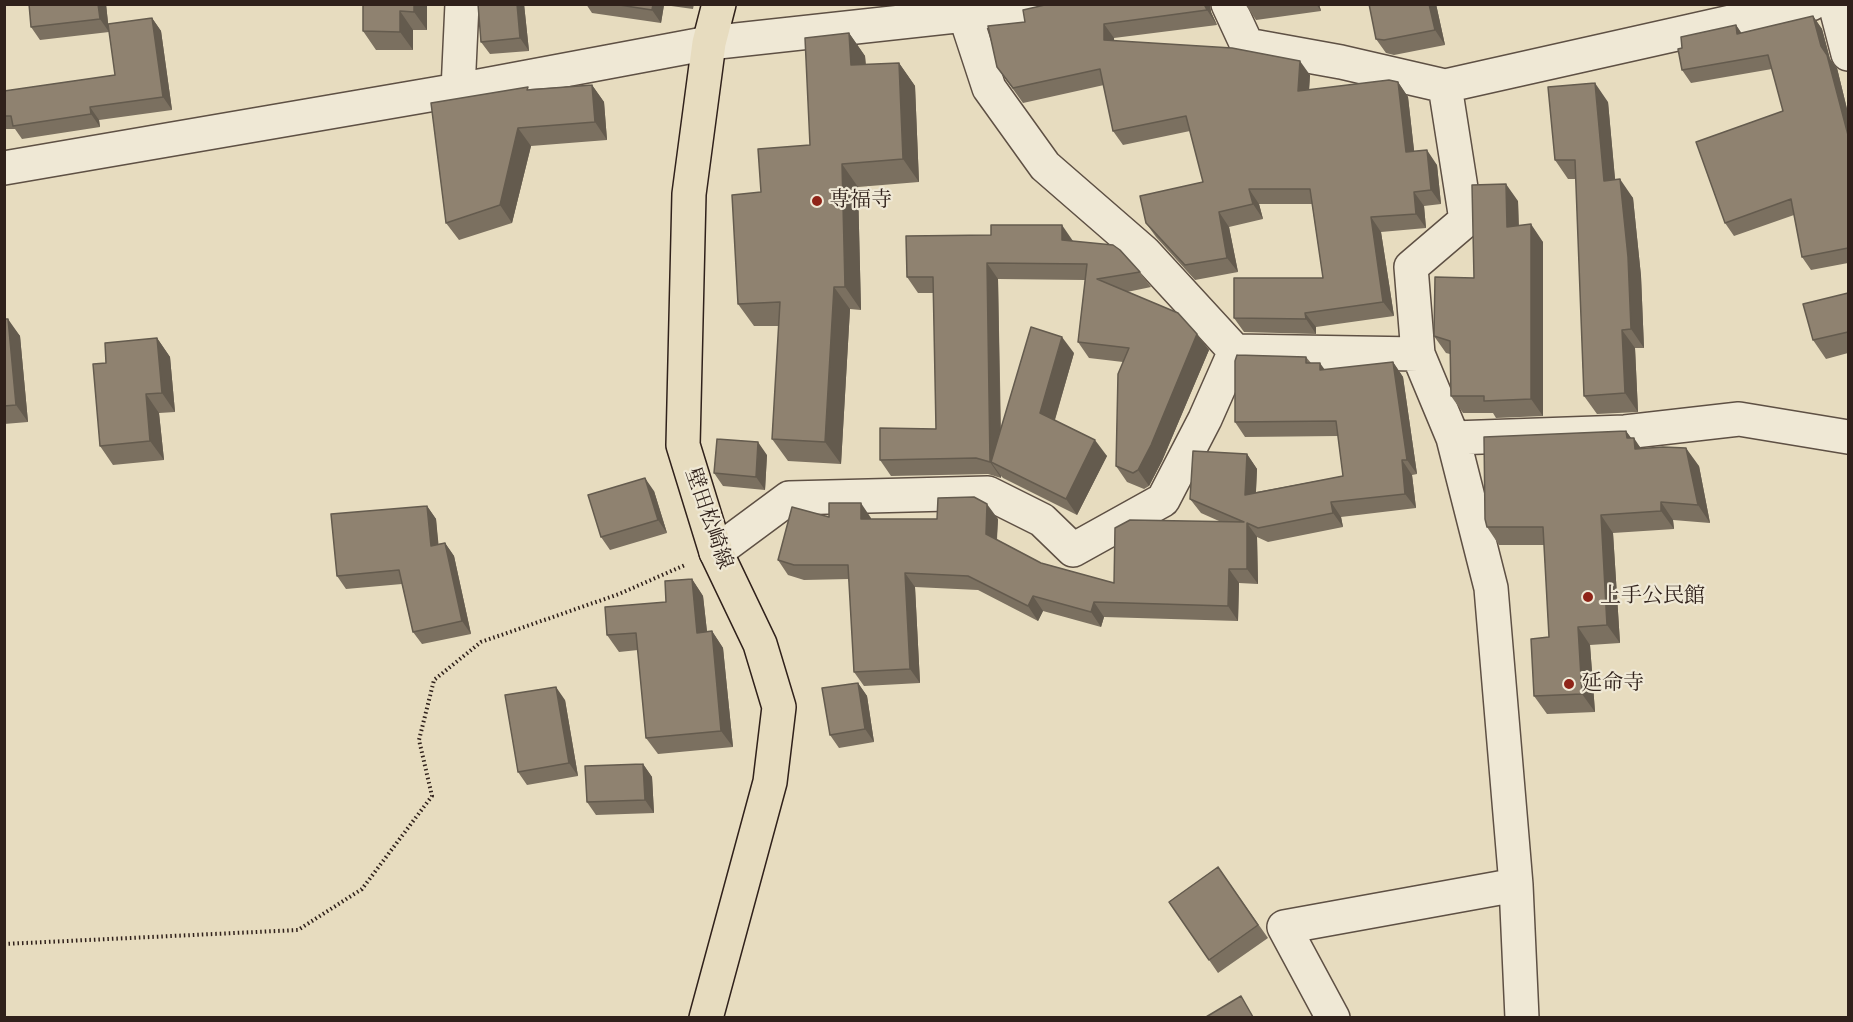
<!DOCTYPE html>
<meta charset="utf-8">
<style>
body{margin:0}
#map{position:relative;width:1853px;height:1022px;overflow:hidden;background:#e7dcbf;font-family:"IM FELL French Canon",serif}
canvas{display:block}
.frame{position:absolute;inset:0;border:6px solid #30211b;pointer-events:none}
</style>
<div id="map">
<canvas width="1853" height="1022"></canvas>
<div class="frame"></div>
</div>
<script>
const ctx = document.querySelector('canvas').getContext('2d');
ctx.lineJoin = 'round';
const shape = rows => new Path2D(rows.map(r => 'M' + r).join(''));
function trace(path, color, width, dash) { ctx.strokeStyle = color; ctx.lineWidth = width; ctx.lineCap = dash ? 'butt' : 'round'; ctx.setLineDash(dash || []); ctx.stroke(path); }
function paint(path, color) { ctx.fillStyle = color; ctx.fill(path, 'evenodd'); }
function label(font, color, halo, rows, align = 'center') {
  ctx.font = font + ' "IM FELL French Canon","Noto Serif JP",serif'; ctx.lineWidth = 4.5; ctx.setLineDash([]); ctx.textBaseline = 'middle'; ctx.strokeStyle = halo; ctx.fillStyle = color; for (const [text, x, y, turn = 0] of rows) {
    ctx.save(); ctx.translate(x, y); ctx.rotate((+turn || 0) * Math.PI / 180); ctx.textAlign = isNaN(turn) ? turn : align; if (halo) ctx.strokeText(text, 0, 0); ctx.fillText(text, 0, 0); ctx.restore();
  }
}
const minor = shape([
 [1228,4,1247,45,1341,62,1445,86,1811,4],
 [1835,4,1848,54],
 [965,15,989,88,1045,166,1144,252,1235,351,1418,354],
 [1445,86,1466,220,1411,267,1418,354,1453,438,1491,588,1516,885,1522,1018],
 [458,90,462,4],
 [4,168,458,90,709,43,965,15,1034,4],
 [1453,438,1625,432,1739,419,1848,437],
 [716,552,789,498,988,493,1042,520,1073,550,1163,500,1205,419,1235,351],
 [1333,1018,1284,927,1516,885]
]);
const major = shape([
 [706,1018,770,782,779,707,760,644,716,552,683,445,689,194,709,43,719,4]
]);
trace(minor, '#5e5044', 36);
trace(major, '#30211b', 36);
trace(shape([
 [4,944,298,930,362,889,432,796,419,740,434,680,481,642,619,594,685,565]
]), '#30211b', 4, [1.5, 3]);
trace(minor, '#efe8d5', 33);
trace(major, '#e7dcbf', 33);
paint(shape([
 [106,4,109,32,40,40,31,27],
 [363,4,427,4,427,30,413,30,413,50,376,50,363,31],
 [478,4,524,4,529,51,490,54,481,42],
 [586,4,694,4,693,9,664,5,661,23,592,13],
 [1210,4,1211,12,1217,25,1114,38,1114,41,1310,75,1309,90,1398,82,1408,97,1414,151,1437,165,1441,204,1424,206,1426,228,1381,232,1394,316,1316,327,1316,334,1244,332,1234,318,1323,278,1312,204,1259,204,1263,219,1229,227,1238,272,1195,280,1156,237,1146,223,1203,182,1190,131,1123,145,1113,131,1104,85,1023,103,997,67,1025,22],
 [1245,4,1319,4,1321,11,1256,20],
 [1436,4,1445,45,1394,55,1386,53,1376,39],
 [1813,16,1822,29,1830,59,1837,68,1848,113,1848,263,1811,270,1802,257,1794,215,1734,236,1725,223,1783,111,1772,69,1691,83,1682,70,1736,25,1741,33],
 [152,18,161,31,172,110,99,120,100,127,22,139,15,129,4,129,4,91,115,75],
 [849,33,865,56,866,65,899,63,915,86,919,182,858,187,861,310,850,309,841,464,788,461,772,439,779,326,754,326,738,304,761,192,810,145],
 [592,85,604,102,607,140,531,146,512,223,459,240,446,223,530,89],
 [1608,102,1615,180,1633,198,1641,276,1644,348,1635,348,1638,412,1597,414,1584,396,1576,179,1568,179,1555,160],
 [1518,201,1519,226,1543,242,1543,416,1496,418,1493,413,1463,413,1451,396,1450,354,1446,353,1434,336,1474,278],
 [1072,241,1140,272,1151,287,1127,292,1197,334,1209,350,1162,461,1149,486,1144,489,1127,482,1116,466,1123,362,1089,358,1078,342,1085,280,998,279,1001,430,1074,353,1055,420,1107,456,1077,515,1003,478,1001,476,1001,478,988,474,891,476,880,460,936,429,934,293,918,293,907,277],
 [1848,293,1848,353,1826,359,1813,340],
 [4,305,6,319,20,336,28,422,4,424],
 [157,338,170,357,175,412,159,413,164,460,113,465,100,446,106,363],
 [1306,357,1311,363,1325,370,1393,362,1403,377,1417,474,1412,475,1416,508,1341,517,1343,527,1268,542,1257,537,1258,584,1239,583,1238,621,1104,617,1101,627,1043,611,1038,621,978,590,915,587,920,683,864,686,854,672,849,579,804,580,788,575,778,560,829,517,871,518,871,519,998,519,997,540,1041,563,1114,583,1219,521,1201,513,1190,499,1247,454,1257,469,1256,492,1343,476,1338,436,1245,437,1235,422],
 [1626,431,1631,438,1641,448,1699,466,1710,523,1673,520,1674,529,1613,533,1620,643,1590,645,1595,712,1547,714,1534,696,1549,637,1544,545,1499,545,1487,527],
 [767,455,765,490,723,486,714,473],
 [654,491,667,533,610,550,601,537],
 [427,506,436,519,438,544,445,543,454,556,471,634,422,644,413,632,402,584,346,589,337,576],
 [692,579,703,596,707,632,712,631,723,648,733,747,658,754,646,738,638,650,619,652,607,635,666,602],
 [858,683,867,696,874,742,839,748,830,735],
 [565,700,578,776,527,785,518,772],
 [643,764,652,777,654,813,596,815,587,802],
 [1218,867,1268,938,1218,973,1169,902]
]), '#7b7060');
paint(shape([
 [98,4,106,4,109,32,100,19],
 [414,4,427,4,427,30,414,12],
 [517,4,524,4,529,51,520,38],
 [653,4,664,5,661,23,652,10],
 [1204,4,1210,4,1211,12,1217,25,1207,10],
 [1316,4,1319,4,1321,11],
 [1429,4,1436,4,1445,45,1435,30],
 [400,11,413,30,413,50,400,32],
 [1813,16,1822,29,1830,59,1821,46],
 [152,18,161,31,172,110,163,97],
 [1104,24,1114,38,1115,55,1104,40],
 [1736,25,1745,38,1737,34],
 [849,33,865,56,867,88,851,65],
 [1827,55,1837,68,1848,113,1848,135],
 [1300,61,1310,75,1308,106,1298,91],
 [899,63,915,86,919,182,903,159],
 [1398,82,1408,97,1416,167,1406,152],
 [1595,83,1608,102,1617,200,1604,181],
 [592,85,604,102,607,140,595,122],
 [90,107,99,120,100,127,91,114],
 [518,128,531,146,512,223,500,205],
 [1427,150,1437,165,1441,204,1431,190],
 [842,164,858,187,861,310,845,287],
 [1620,179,1633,198,1641,276,1644,348,1631,329],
 [1506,184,1518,201,1519,244,1507,227],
 [1249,189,1259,204,1263,219,1253,204],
 [1414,192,1424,206,1426,228,1416,214],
 [1219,212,1229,227,1238,272,1227,258],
 [1371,217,1381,232,1394,316,1383,302],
 [1531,224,1543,242,1543,416,1531,399],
 [1062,225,1073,241,1062,240],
 [987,263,998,279,1001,467,991,462,1001,476,1001,478,990,462],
 [834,287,850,309,841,464,825,442],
 [1305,313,1316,327,1316,334,1306,319],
 [8,319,20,336,28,422,16,405],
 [1622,330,1635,348,1638,412,1625,393],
 [1197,334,1209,350,1162,461,1149,486,1138,470],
 [1062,337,1074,353,1052,429,1040,413],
 [157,338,170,357,175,412,162,393],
 [1393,362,1403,377,1417,474,1407,460],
 [1320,363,1330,377,1320,370],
 [146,394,159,413,164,460,150,441],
 [1626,431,1634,442,1634,438,1646,456,1647,467,1627,438],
 [1095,440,1107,456,1077,515,1066,499],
 [758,442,767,455,765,490,756,477],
 [1686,448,1699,466,1710,523,1698,505],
 [1247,454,1257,469,1255,509,1245,495],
 [1402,460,1412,475,1416,508,1405,494],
 [645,478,654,491,667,533,658,520],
 [1331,502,1341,517,1343,527,1333,513],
 [1661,502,1673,520,1674,529,1661,511],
 [861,503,871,518,871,533,861,519],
 [987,504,998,519,996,549,986,534],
 [427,506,436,519,440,559,431,546],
 [1601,515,1613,533,1620,643,1607,625],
 [1247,523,1257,537,1258,584,1247,569],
 [445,543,454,556,471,634,462,621],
 [1229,569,1239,583,1238,621,1228,606],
 [905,573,915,587,920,683,910,669],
 [692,579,703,596,709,649,697,633],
 [1033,596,1043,611,1038,621,1028,606],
 [1094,602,1104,617,1101,627,1091,612],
 [1578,627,1590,645,1595,712,1582,694],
 [712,631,723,648,733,747,721,731],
 [858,683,867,696,874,742,865,729],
 [556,687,565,700,578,776,569,763],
 [643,764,652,777,654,813,645,800]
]), '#645b4e');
const building = shape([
 [29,4,98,4,100,19,31,27,29,4],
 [363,4,414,4,414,12,400,11,400,32,363,31,363,4],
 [478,4,517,4,520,38,481,42,478,4],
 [613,4,653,4,652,10,613,4],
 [1049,4,1204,4,1207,10,1104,24,1104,40,1232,48,1300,61,1298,91,1389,80,1398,82,1406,152,1427,150,1431,190,1414,192,1416,214,1371,217,1383,302,1305,313,1306,319,1234,318,1234,278,1323,278,1310,189,1249,189,1253,204,1219,212,1227,258,1185,265,1146,223,1140,196,1203,182,1186,116,1113,131,1100,69,1013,88,997,67,988,26,1025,22,1023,10,1049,4],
 [1369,4,1429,4,1435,30,1384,40,1376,39,1369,4],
 [1813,16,1821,46,1827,55,1848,135,1848,248,1802,257,1791,199,1725,223,1696,142,1783,111,1768,55,1682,70,1678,49,1682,48,1681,37,1736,25,1737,34,1813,16],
 [152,18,163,97,90,107,91,114,13,126,11,116,4,116,4,91,115,75,108,24,152,18],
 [849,33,851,65,899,63,903,159,842,164,845,287,834,287,825,442,772,439,780,302,738,304,732,195,761,192,758,149,810,145,805,38,849,33],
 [1595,83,1604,181,1620,179,1628,257,1631,329,1622,330,1625,393,1584,396,1575,160,1555,160,1548,87,1595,83],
 [592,85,595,122,518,128,500,205,446,223,431,103,528,87,527,90,592,85],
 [1506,184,1507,227,1531,224,1531,399,1484,401,1484,396,1451,396,1450,341,1434,336,1435,277,1474,278,1472,185,1506,184],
 [991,225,1062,225,1062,240,1113,245,1120,250,1140,272,1097,279,1178,313,1197,334,1151,445,1138,470,1133,473,1116,466,1118,374,1129,348,1078,342,1087,264,987,263,990,462,976,458,880,460,880,428,936,429,933,277,907,277,906,236,991,235,991,225],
 [1848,293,1848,332,1813,340,1803,304,1848,293],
 [4,319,8,319,16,405,4,406,4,319],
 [1031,327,1062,337,1040,413,1095,440,1066,499,991,462,1031,327],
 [157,338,162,393,146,394,150,441,100,446,93,364,106,363,105,343,157,338],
 [1237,355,1306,357,1306,363,1320,363,1320,370,1393,362,1407,460,1402,460,1405,494,1331,502,1333,513,1258,528,1247,523,1247,569,1229,569,1228,606,1094,602,1091,612,1033,596,1028,606,968,576,905,573,910,669,854,672,848,565,794,565,778,560,792,507,829,517,829,503,861,503,861,519,937,519,938,498,974,497,987,504,986,534,1041,563,1114,583,1115,528,1130,520,1244,522,1190,499,1193,451,1247,454,1245,495,1343,476,1336,421,1235,422,1235,361,1237,355],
 [1626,431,1627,438,1634,438,1635,449,1663,447,1686,448,1698,505,1661,502,1661,511,1601,515,1607,625,1578,627,1582,694,1534,696,1531,639,1549,637,1543,527,1487,527,1485,519,1484,437,1626,431],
 [717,439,758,442,756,477,714,473,717,439],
 [645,478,658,520,601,537,588,495,645,478],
 [427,506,431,546,445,543,462,621,413,632,399,570,337,576,331,514,427,506],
 [692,579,697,633,712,631,721,731,646,738,636,633,607,635,605,607,666,602,665,581,692,579],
 [858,683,865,729,830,735,822,688,858,683],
 [556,687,569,763,518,772,505,695,556,687],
 [643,764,645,800,587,802,585,766,643,764],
 [1218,867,1258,925,1209,960,1169,902,1218,867],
 [1241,996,1253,1017,1206,1017,1241,996]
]);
paint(building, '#8f8270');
trace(building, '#645b4e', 1.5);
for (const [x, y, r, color] of [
 [817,201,6,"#8f2418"],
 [1588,597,6,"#8f2418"],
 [1569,684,6,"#8f2418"]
]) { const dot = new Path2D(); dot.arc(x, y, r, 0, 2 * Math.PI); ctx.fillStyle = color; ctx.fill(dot); trace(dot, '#efe8d5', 2); }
label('21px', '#30211b', '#efe8d5', [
 ["専福寺",829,201],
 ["上手公民館",1600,597],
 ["延命寺",1581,684]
], 'left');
label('21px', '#30211b', '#efe8d5', [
 ["壁田松崎線",708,519,71]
]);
</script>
